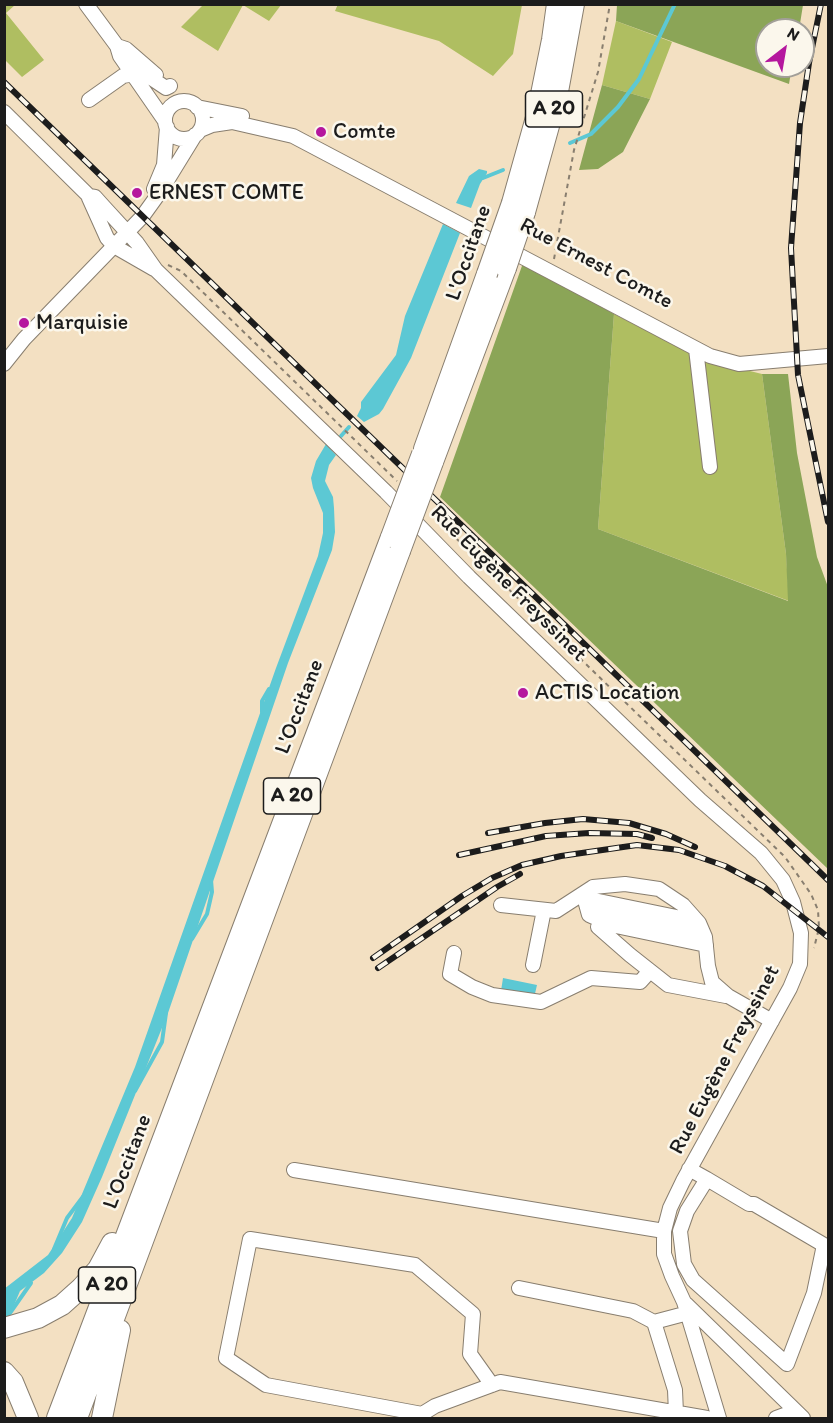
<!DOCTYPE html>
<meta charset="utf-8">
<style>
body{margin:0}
#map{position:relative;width:833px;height:1423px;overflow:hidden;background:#f3e0c2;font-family:Itim,sans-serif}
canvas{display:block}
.frame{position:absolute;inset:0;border:6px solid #1c1c1c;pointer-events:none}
.north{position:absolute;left:755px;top:18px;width:60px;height:60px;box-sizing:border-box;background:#fbf7ec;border:2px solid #a29f99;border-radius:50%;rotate:31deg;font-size:16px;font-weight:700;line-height:24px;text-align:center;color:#1c1c1c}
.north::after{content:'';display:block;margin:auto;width:21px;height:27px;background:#b5179e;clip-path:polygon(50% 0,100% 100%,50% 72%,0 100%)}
</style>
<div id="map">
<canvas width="833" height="1423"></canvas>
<div class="frame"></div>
<div class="north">N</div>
</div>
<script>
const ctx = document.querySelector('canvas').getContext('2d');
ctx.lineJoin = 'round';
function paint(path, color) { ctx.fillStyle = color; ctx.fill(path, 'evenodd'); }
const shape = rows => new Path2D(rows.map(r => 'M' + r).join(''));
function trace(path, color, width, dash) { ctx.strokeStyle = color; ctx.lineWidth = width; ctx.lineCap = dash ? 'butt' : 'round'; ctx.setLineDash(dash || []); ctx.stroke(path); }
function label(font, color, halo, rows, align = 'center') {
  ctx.font = font + ' Itim,sans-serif'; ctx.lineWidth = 5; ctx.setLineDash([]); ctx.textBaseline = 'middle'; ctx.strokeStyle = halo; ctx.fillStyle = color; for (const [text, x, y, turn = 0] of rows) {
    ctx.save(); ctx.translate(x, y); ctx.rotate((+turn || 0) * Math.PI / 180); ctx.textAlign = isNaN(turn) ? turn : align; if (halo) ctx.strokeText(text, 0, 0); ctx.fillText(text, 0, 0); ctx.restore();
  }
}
paint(shape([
 [338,4,522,4,522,5,513,54,493,76,439,41,335,11],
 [4,5,15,5,6,13,44,60,22,77,5,60],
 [203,5,203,4,281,5,269,21,243,5,218,51,181,27],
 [616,21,672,42,650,99,602,85],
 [614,314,702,359,762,374,786,554,789,601,598,529]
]), '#afbe61');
paint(shape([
 [617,5,803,5,799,30,767,30,767,66,792,66,789,84,616,21],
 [602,85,650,99,623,152,598,169,579,170],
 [523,263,614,314,598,529,788,601,786,554,762,374,788,374,797,453,817,557,828,587,828,869,440,497]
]), '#8ba557');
paint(shape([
 [479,169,487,171,487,173,480,184,471,208,456,203,469,176],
 [443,224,460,233,411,358,383,409,379,414,364,422,357,416,361,408,361,402,396,355,405,316],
 [326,444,336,455,329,465,325,481,333,497,334,508,335,532,332,550,288,663,168,1013,102,1177,82,1222,62,1253,44,1273,20,1291,9,1317,5,1318,4,1289,48,1255,72,1218,135,1067,276,668,318,556,323,533,323,513,313,488,311,478,316,461],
 [503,978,537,985,534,998,501,991]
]), '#5cc8d4');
trace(shape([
 [570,143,591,134,618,107,639,79,675,4],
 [483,178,503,170],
 [341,436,349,427],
 [262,712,262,701,269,689],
 [192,939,207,914,212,892,211,880],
 [135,1091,162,1042,166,1013],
 [54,1249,67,1218,85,1194],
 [10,1313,31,1283]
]), '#5cc8d4', 4);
const minor = shape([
 [86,4,117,46,120,56,165,121],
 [117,46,126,49,156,75],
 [89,100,123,76,134,74,145,74,166,88,170,86],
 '165 120a19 19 0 1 1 38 0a19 19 0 1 1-38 0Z',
 [197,107,242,116],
 [4,112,89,196,95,197,104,207,137,243,156,270,386,492,469,577,700,800,761,853,783,880,793,902,801,933,800,964,790,988,683,1181,670,1208,664,1231,664,1254,672,1276,684,1302,719,1418],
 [200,130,212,125,232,122,293,136,710,356,739,364,828,356],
 [154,189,164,165,167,127],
 [89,198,107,238,114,246,154,269],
 [696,349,710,467],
 [4,364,24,339,142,217,160,192,195,135],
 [593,887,588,895,594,900,696,921],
 [586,904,589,915,611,925,706,945],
 [501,905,556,911,593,887,625,884,659,889,683,905,699,923,705,937,708,966,712,982,728,996,772,1021],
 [598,910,604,913,703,934],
 [598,927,630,955,668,985,726,996],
 [454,953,450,974,472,987,492,995,541,1002,591,978,640,982,650,971],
 [533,965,544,910],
 [689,1169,707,1179,749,1204,754,1204,824,1245,814,1293,787,1364,693,1280,684,1264,680,1231,687,1211,707,1179],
 [294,1170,664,1231],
 [519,1288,633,1311,654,1322],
 [686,1304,803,1418],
 [492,1385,470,1354,473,1314,415,1265,250,1239,226,1358,266,1385,422,1414,435,1406,492,1385,500,1382,707,1418],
 [676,1413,675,1390,654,1322,688,1313],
 [776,1418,795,1411]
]);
const highway = shape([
 [512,203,537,114,552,40,557,4],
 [525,212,557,97,574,4],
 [424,449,487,274],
 [433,462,506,268],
 [4,1328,38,1318,62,1305,81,1288,98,1269,112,1243],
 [4,1372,13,1382,28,1418],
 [57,1418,391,537],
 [77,1418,400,551],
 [102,1418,120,1330]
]);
trace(minor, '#887e6f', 16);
trace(highway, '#887e6f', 22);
trace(shape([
 [554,259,574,150,598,72,610,4],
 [168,265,181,271,397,481],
 [431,514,785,857,811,894,818,910,819,928,814,948]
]), '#887e6f', 2, [4.5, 4.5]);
trace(minor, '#fff', 14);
trace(highway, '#fff', 20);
const rail = shape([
 [821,4,809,63,800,123,791,248,798,375,828,522],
 [4,82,828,880],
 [488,833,545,823,583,819,629,823,666,834,695,847],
 [459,855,546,836,589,833,637,834,652,838],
 [373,958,462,896,492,878,522,865,561,856,637,845,679,850,725,866,763,886,828,937],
 [378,968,497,887,520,874]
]);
trace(rail, '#1c1c1c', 6);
trace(rail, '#fbf7ec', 4, [11]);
const highwayBridge = shape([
 [506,268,525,212],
 [487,274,512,203],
 [391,537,422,454],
 [400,551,433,462]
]);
trace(highwayBridge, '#887e6f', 22, []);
trace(highwayBridge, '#fff', 20);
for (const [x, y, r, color] of [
 [321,132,6,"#b5179e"],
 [137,193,6,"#b5179e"],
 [24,323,6,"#b5179e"],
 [523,693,6,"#b5179e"]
]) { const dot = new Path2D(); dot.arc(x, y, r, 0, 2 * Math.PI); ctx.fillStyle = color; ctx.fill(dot); trace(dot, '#fbf7ec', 2); }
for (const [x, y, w] of [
 [554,109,57],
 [292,796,57],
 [107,1285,57]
]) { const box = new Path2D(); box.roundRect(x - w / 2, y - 18, w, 36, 4.5); ctx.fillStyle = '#fbf7ec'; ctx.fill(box); trace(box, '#1c1c1c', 1.5); }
label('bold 21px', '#1c1c1c', null, [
 ["A 20",554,109],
 ["A 20",292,796],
 ["A 20",107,1285]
]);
label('22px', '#1c1c1c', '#fbf7ec', [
 ["Comte",333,132],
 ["ERNEST COMTE",149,193],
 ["Marquisie",36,323],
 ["ACTIS Location",535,693]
], 'left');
label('22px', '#1c1c1c', '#fbf7ec', [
 ["L'Occitane",469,253,-71],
 ["Rue Ernest Comte",596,264,28],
 ["Rue Eugène Freyssinet",508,584,45],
 ["L'Occitane",300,707,-69],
 ["Rue Eugène Freyssinet",725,1060,-62],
 ["L'Occitane",128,1162,-69]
]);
</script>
